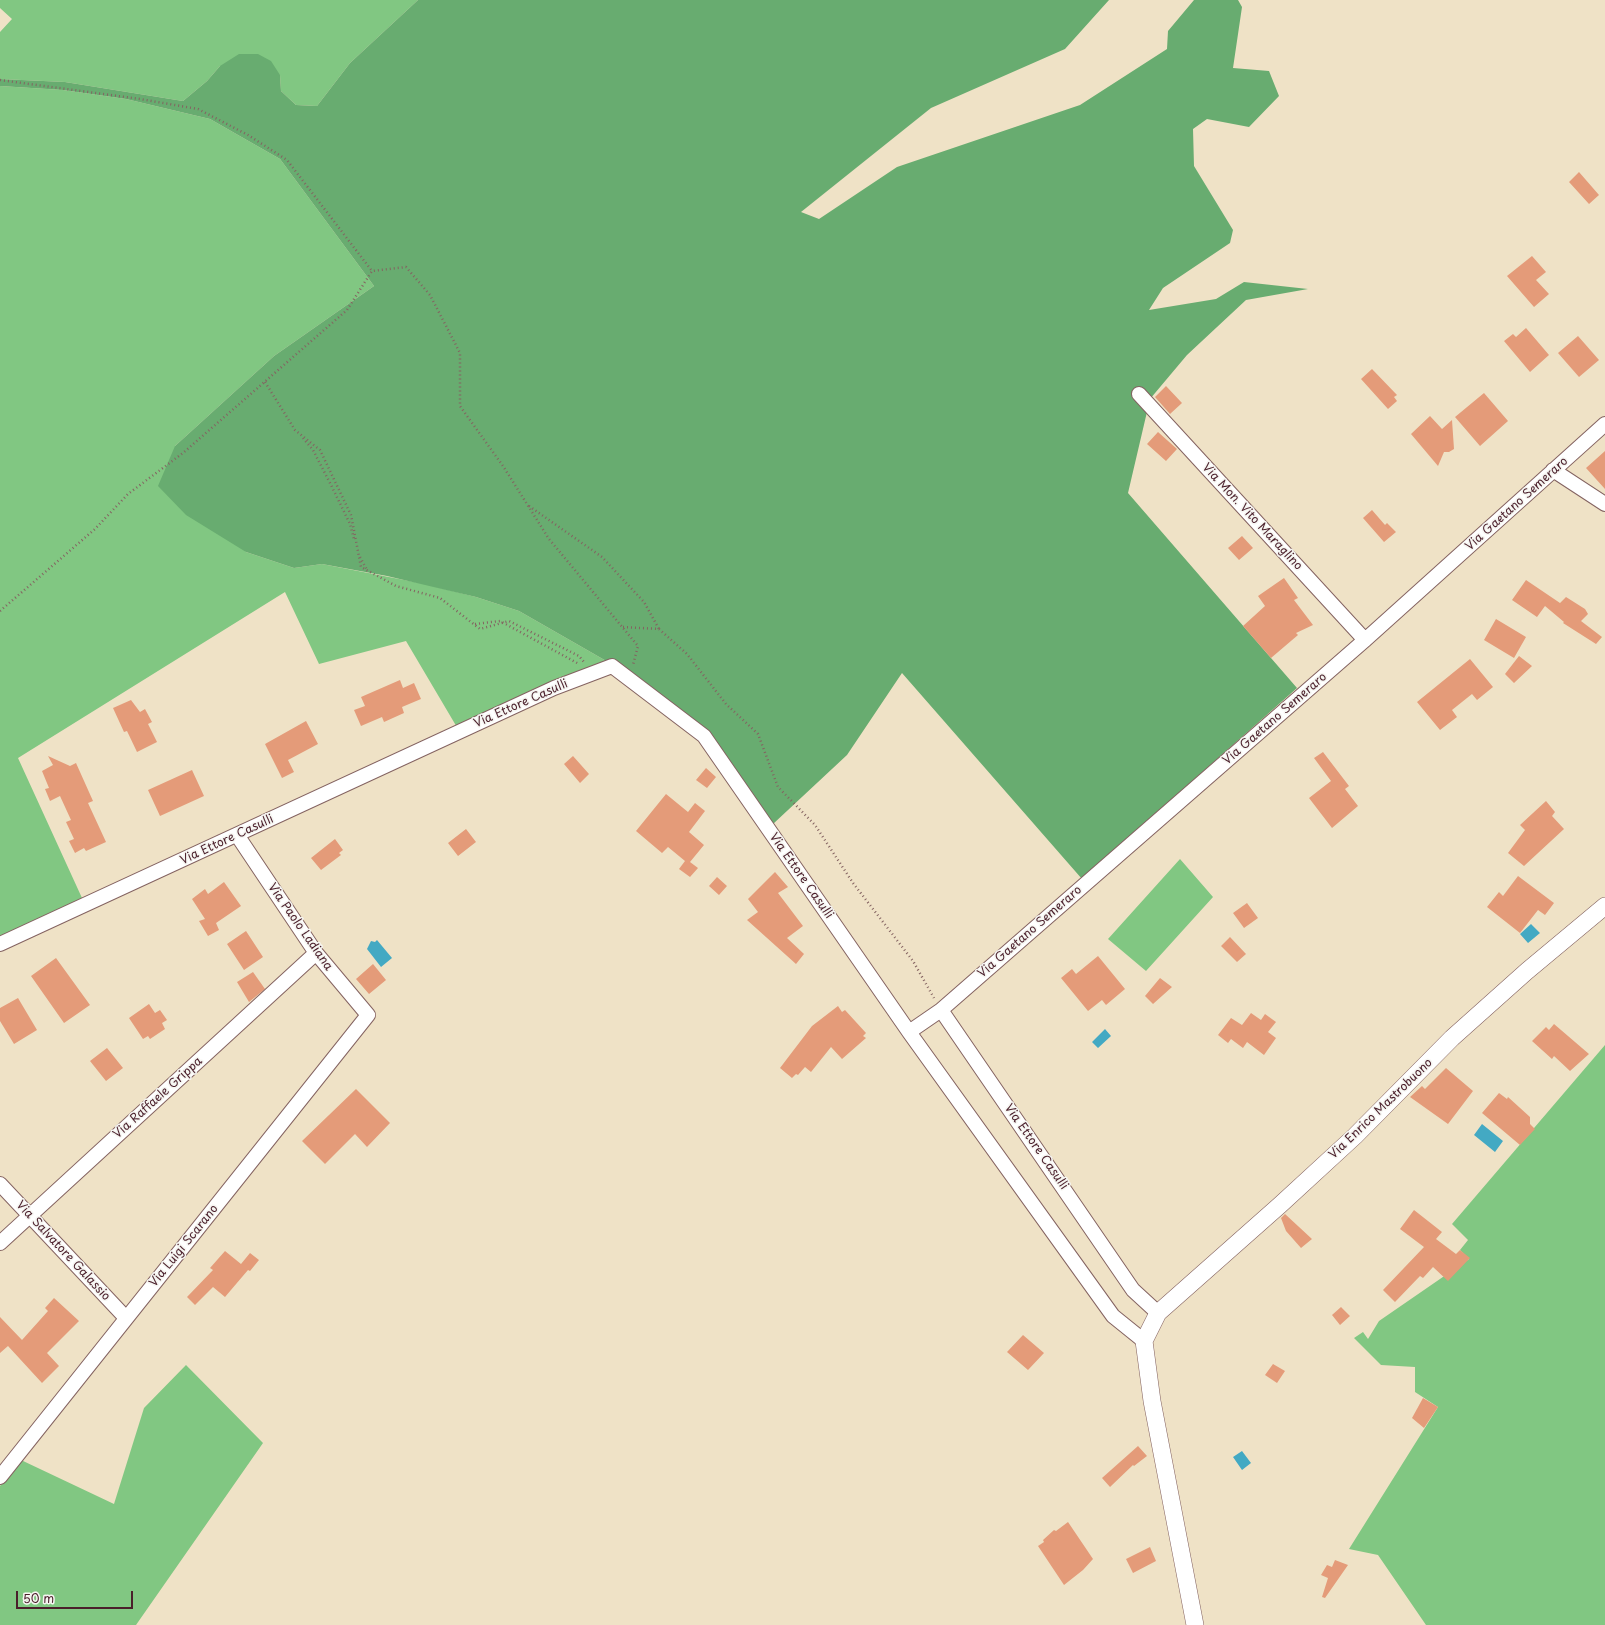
<!DOCTYPE html>
<style>
body{margin:0}
#map{position:relative;width:1605px;height:1625px;overflow:hidden;background:#efe2c6;font-family:"Playpen Sans",sans-serif}
canvas{display:block}
.scale{position:absolute;left:16px;top:1591px;width:117px;height:18px;box-sizing:border-box;border:2px solid #4a1f2b;border-top:0;padding-left:5px;font-size:12px;line-height:14px;white-space:nowrap;color:#4a1f2b;-webkit-text-stroke:3px #f6f6f2;paint-order:stroke}
</style>
<div id="map">
<canvas width="1605" height="1625"></canvas>
<div class="scale">50 m</div>
</div>
<script>
const ctx = document.querySelector('canvas').getContext('2d');
ctx.lineJoin = 'round';
function paint(path, color) { ctx.fillStyle = color; ctx.fill(path, 'evenodd'); }
const shape = rows => new Path2D(rows.map(r => 'M' + r).join(''));
function trace(path, color, width, dash) { ctx.strokeStyle = color; ctx.lineWidth = width; ctx.lineCap = dash ? 'butt' : 'round'; ctx.setLineDash(dash || []); ctx.stroke(path); }
function label(font, color, halo, rows, align = 'center') {
  ctx.font = font + ' "Playpen Sans",sans-serif'; ctx.lineWidth = 3; ctx.setLineDash([]); ctx.textBaseline = 'middle'; ctx.strokeStyle = halo; ctx.fillStyle = color; for (const [text, x, y, turn = 0] of rows) {
    ctx.save(); ctx.translate(x, y); ctx.rotate((+turn || 0) * Math.PI / 180); ctx.textAlign = isNaN(turn) ? turn : align; if (halo) ctx.strokeText(text, 0, 0); ctx.fillText(text, 0, 0); ctx.restore();
  }
}
paint(shape([
 [0,0,418,0,350,63,317,106,296,105,281,91,280,75,220,66,207,81,183,101,65,82,0,79,0,32,12,19,0,8],
 [0,86,63,90,126,99,210,119,280,159,374,286,274,356,175,446,246,552,294,568,322,564,425,584,476,597,519,611,615,666,458,729,406,641,319,664,285,592,18,758,82,898,0,939],
 [1180,859,1213,897,1146,971,1108,939],
 [1605,1045,1605,1625,1426,1625,1378,1555,1349,1549,1438,1407,1415,1392,1415,1367,1381,1365,1354,1338,1363,1332,1368,1339,1379,1321,1469,1259,1460,1250,1468,1240,1452,1224],
 [186,1365,263,1443,136,1625,0,1625,0,1486,21,1460,114,1504,144,1408]
]), '#81c782');
paint(shape([
 [418,0,1109,0,1065,49,931,108,801,212,819,219,897,167,1080,105,1167,49,1168,31,1194,0,1238,0,1242,7,1233,68,1269,71,1279,96,1249,127,1207,119,1193,129,1194,166,1233,230,1230,243,1163,288,1149,310,1216,299,1244,282,1308,289,1246,300,1187,355,1150,399,1128,493,1297,688,1082,879,902,673,847,755,773,824,705,732,615,666,519,611,476,597,387,576,322,564,294,568,246,552,186,515,158,486,175,446,274,356,374,286,280,159,210,119,126,99,63,90,0,86,0,79,65,82,183,101,207,81,220,66,239,54,258,54,271,61,280,75,281,91,296,105,317,106,350,63]
]), '#68ac70');
paint(shape([
 [1531,924,1540,933,1528,943,1520,934],
 [377,940,392,958,381,967,367,949,371,941,375,942],
 [1105,1029,1111,1036,1098,1048,1092,1042],
 [1482,1124,1503,1141,1495,1152,1474,1135],
 [1242,1451,1251,1463,1242,1470,1233,1457]
]), '#43a9c3');
paint(shape([
 [1579,172,1599,195,1589,204,1569,182],
 [1532,256,1546,272,1536,280,1549,294,1534,307,1507,276],
 [1526,328,1549,355,1530,372,1504,341,1513,334,1516,337],
 [1578,336,1599,360,1579,377,1558,353],
 [1372,369,1397,395,1394,397,1397,401,1388,409,1361,379],
 [1166,386,1182,403,1170,414,1155,397],
 [1484,393,1508,421,1480,446,1455,417],
 [1430,416,1442,429,1452,420,1454,449,1449,452,1444,452,1438,466,1411,434],
 [1158,432,1177,449,1166,461,1147,444],
 [1605,451,1605,489,1586,468],
 [1372,510,1385,525,1387,523,1396,532,1384,542,1363,518],
 [1242,536,1253,548,1239,560,1228,548],
 [1284,578,1298,598,1294,600,1313,625,1296,633,1298,635,1271,658,1243,626,1265,606,1258,596],
 [1526,580,1560,603,1566,597,1585,609,1588,614,1581,621,1602,637,1596,644,1563,623,1564,622,1545,606,1537,617,1512,600],
 [1496,619,1526,637,1514,658,1484,640],
 [1519,656,1532,666,1514,683,1505,674],
 [1470,659,1493,687,1477,700,1472,694,1452,710,1457,717,1440,730,1417,702],
 [400,680,403,688,414,683,421,699,402,707,404,713,384,722,382,717,361,726,354,710,365,706,361,697],
 [131,700,140,712,145,709,152,722,148,724,157,742,137,752,127,731,124,732,113,708],
 [306,721,318,744,288,760,294,772,282,778,265,744],
 [1323,752,1349,786,1345,789,1358,806,1332,828,1309,798,1331,781,1314,758],
 [48,756,70,766,76,763,93,801,88,803,106,842,86,851,84,848,75,853,69,841,74,839,66,822,71,820,60,796,50,801,45,789,49,788,42,771,53,765],
 [573,756,589,774,580,783,564,764],
 [706,768,716,777,707,788,696,780],
 [192,770,204,796,160,816,148,790],
 [666,794,688,812,695,803,705,811,689,832,704,845,690,862,698,868,690,877,679,869,685,861,668,847,662,853,636,831],
 [1546,801,1555,812,1552,816,1564,829,1524,866,1508,853,1525,830,1520,825],
 [466,829,476,842,458,856,448,843],
 [335,839,343,850,339,853,341,855,321,870,311,858],
 [775,872,788,887,778,893,803,926,787,938,804,954,796,964,747,920,758,912,748,899],
 [1518,876,1554,903,1545,915,1538,910,1520,933,1487,907,1499,892,1503,896],
 [717,877,727,886,719,895,709,886],
 [224,882,241,906,216,923,219,930,208,936,199,921,205,919,192,899,205,889,208,894],
 [1247,903,1258,918,1244,928,1233,913],
 [246,931,263,957,244,970,227,944],
 [1230,937,1246,954,1237,962,1221,946],
 [1098,956,1125,989,1106,1005,1102,1000,1088,1011,1061,978,1072,969,1076,974],
 [56,958,90,1005,64,1023,31,976],
 [373,964,386,980,369,994,356,979],
 [253,972,265,989,249,1002,237,982],
 [1160,978,1172,987,1153,1004,1145,996],
 [18,998,37,1030,14,1044,0,1021,0,1008],
 [149,1004,155,1013,160,1010,167,1020,162,1023,165,1029,150,1039,148,1036,143,1039,129,1018],
 [838,1006,842,1012,845,1010,866,1033,863,1036,866,1038,842,1059,831,1047,811,1072,805,1067,798,1075,796,1074,792,1078,780,1068,812,1026],
 [1251,1013,1261,1020,1265,1014,1276,1022,1268,1032,1276,1038,1264,1055,1247,1042,1243,1048,1231,1039,1228,1043,1218,1035,1231,1018,1242,1025],
 [1554,1024,1589,1054,1570,1071,1554,1056,1552,1059,1532,1041,1546,1027,1549,1030],
 [107,1048,123,1068,106,1081,90,1061],
 [1446,1068,1473,1091,1448,1124,1410,1097,1422,1086,1425,1089],
 [356,1089,390,1123,367,1147,355,1134,325,1164,302,1141],
 [1499,1093,1507,1099,1508,1097,1530,1117,1530,1124,1535,1129,1520,1145,1482,1113],
 [1414,1210,1442,1232,1436,1239,1456,1254,1460,1250,1470,1258,1448,1281,1433,1267,1423,1278,1420,1276,1395,1302,1383,1290,1424,1247,1400,1229],
 [1285,1214,1312,1239,1301,1248,1286,1231,1281,1218],
 [225,1251,241,1264,250,1253,259,1260,250,1271,248,1270,225,1297,213,1287,195,1305,187,1297,213,1270,210,1268],
 [54,1298,79,1321,47,1353,59,1366,42,1383,8,1346,0,1353,0,1317,22,1340,48,1311,45,1308],
 [1341,1307,1350,1316,1340,1325,1332,1315],
 [1023,1335,1044,1353,1028,1370,1007,1352],
 [1273,1364,1285,1371,1277,1383,1265,1375],
 [1423,1398,1438,1407,1424,1428,1412,1418],
 [1138,1446,1147,1456,1134,1466,1133,1465,1110,1487,1102,1478],
 [1068,1522,1093,1559,1083,1570,1064,1585,1038,1546,1044,1542,1043,1540,1054,1530,1056,1531],
 [1150,1547,1156,1561,1133,1573,1126,1559],
 [1335,1560,1348,1565,1325,1598,1322,1597,1328,1578,1321,1575,1327,1565,1332,1567]
]), '#e49b79');
const minor = shape([
 [1139,394,1365,640],
 [1553,470,1605,504],
 [0,944,554,688,612,666,704,736,909,1032,1113,1316,1144,1341],
 [941,1010,1365,640,1605,424],
 [909,1032,941,1010,1133,1290,1158,1313],
 [0,1184,126,1318],
 [0,1243,316,953],
 [0,1477,368,1015,316,953,237,835]
]);
const tertiary = shape([
 [1195,1625,1152,1401,1144,1341,1158,1313,1280,1205,1355,1136,1452,1038,1527,971,1605,906]
]);
trace(minor, '#846361', 16);
trace(tertiary, '#846361', 18);
trace(shape([
 [0,80,140,99,198,109,248,135,287,160,372,271],
 [265,382,295,430,320,450,351,515,361,567,396,586,440,598,480,629,509,621,579,656,584,662],
 [303,438,313,450,331,485,350,524,354,539],
 [529,506,602,557,644,602,659,629],
 [360,557,367,570],
 [0,611,95,529,128,494,183,453,347,310,372,271,406,267,430,295,460,353,460,406,503,466,549,539,638,646,633,665],
 [475,624,500,621,579,664],
 [623,627,659,629,687,654,726,704,758,734,778,787,815,825,853,883,913,961,934,998]
]), '#846361', 2.5, [1, 3]);
trace(minor, '#fff', 14);
trace(tertiary, '#fff', 17);
label('12px', '#4a1f2b', '#f6f6f2', [
 ["Via Gaetano Semeraro",1517,504,-42],
 ["Via Mon. Vito Maraglino",1252,517,47],
 ["Via Ettore Casulli",521,704,-24],
 ["Via Gaetano Semeraro",1275,719,-41],
 ["Via Ettore Casulli",227,840,-25],
 ["Via Ettore Casulli",801,876,55],
 ["Via Paolo Ladiana",300,927,55],
 ["Via Gaetano Semeraro",1030,932,-41],
 ["Via Raffaele Grippa",158,1098,-42],
 ["Via Enrico Mastrobuono",1381,1109,-44],
 ["Via Ettore Casulli",1036,1147,55],
 ["Via Luigi Scarano",184,1246,-51],
 ["Via Salvatore Galassio",63,1251,47]
]);
</script>
